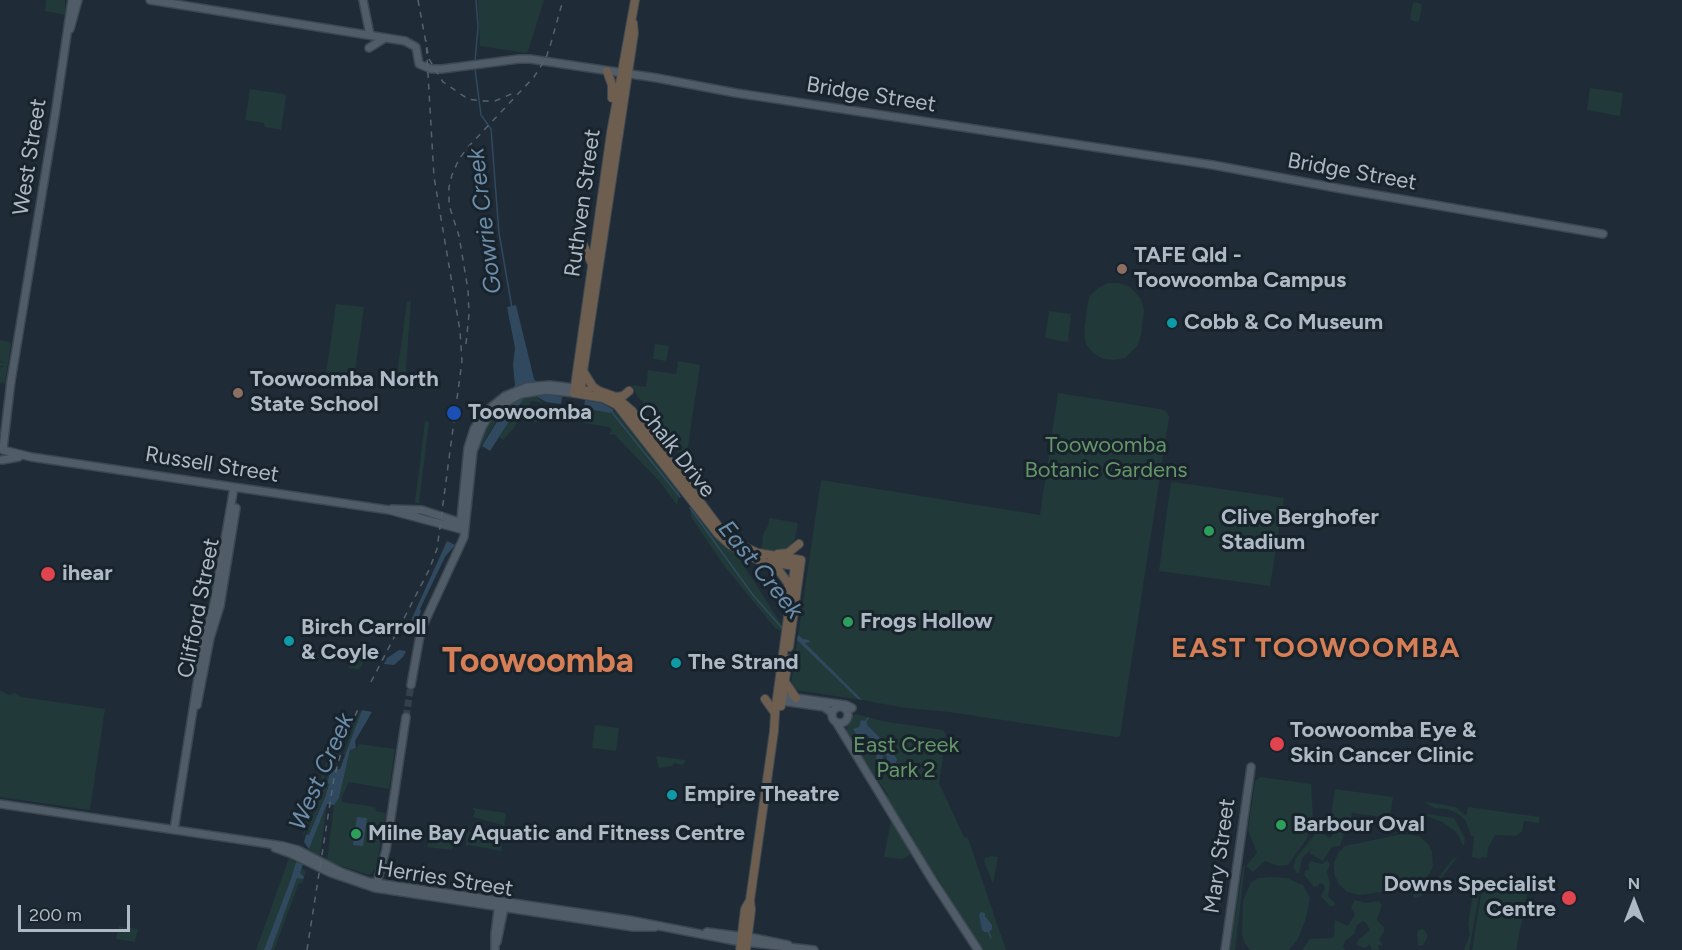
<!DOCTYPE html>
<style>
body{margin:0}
#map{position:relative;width:1682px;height:950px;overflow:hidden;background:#1f2c37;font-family:Figtree,sans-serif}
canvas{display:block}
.north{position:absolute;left:1604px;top:872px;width:60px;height:60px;-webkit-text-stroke:4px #18232c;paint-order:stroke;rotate:0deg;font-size:16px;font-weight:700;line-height:24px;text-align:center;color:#adb9c5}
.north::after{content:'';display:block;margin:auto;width:21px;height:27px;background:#adb9c5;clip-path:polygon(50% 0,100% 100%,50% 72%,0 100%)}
.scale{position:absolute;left:18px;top:905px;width:112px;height:27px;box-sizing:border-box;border:3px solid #adb9c5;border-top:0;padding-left:8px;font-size:18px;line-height:21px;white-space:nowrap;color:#adb9c5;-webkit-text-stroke:4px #18232c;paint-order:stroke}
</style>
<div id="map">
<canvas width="1682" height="950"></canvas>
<div class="north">N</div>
<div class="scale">200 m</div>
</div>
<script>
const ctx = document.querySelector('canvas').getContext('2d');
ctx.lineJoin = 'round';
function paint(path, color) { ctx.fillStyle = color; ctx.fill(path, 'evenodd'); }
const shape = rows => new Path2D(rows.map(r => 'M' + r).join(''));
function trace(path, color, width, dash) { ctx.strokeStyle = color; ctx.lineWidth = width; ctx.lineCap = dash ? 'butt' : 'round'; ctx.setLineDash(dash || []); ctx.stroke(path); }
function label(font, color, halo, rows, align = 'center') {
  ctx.font = font + ' Figtree,sans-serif'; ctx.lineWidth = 6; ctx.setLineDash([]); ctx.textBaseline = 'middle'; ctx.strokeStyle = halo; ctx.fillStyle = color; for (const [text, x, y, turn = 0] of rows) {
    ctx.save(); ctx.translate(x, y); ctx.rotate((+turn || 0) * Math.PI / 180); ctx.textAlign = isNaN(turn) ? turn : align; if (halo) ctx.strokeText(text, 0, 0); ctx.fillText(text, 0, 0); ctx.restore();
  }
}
paint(shape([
 [46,0,65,0,66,15,45,11],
 [478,0,544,0,528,51,526,53,480,46],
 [1413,2,1422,4,1419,22,1410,20],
 [1590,88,1623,93,1620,116,1587,110],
 [250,89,284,94,286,97,281,130,265,127,264,123,245,120],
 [1108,283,1119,283,1130,287,1141,299,1144,310,1141,336,1137,346,1125,358,1114,360,1103,359,1093,353,1086,344,1084,333,1087,307,1090,296,1098,288],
 [411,300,405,383,403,385,397,384,396,382,407,302],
 [336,304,364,307,354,378,326,374],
 [1049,311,1071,314,1068,342,1045,338],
 [0,340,9,342,11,344,5,383,3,384,3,381,0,384,0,367,6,367,0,366,0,362,6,363,0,361],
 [655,344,669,346,666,361,653,359],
 [678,361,700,365,687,453,684,455,676,450,658,421,636,394,633,385,646,387,648,370,676,374],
 [1058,393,1160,409,1166,411,1169,417,1120,736,1116,737,949,712,906,708,862,700,795,690,791,683,821,480,1040,515],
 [534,395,544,403,531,401,526,415,537,419,537,422,536,423,522,414,514,428,503,440,499,437,524,397],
 [586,402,603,405,615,411,628,425,680,492,677,505,661,483,615,435,609,434,612,430,609,427,583,423],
 [499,409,495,418,496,421,475,457,482,433,490,419],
 [425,421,429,422,419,503,415,503],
 [1173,482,1284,498,1270,586,1159,571,1171,483],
 [690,505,711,532,735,552,782,625,781,631,775,628,725,567,691,517],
 [769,518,798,523,795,539,789,548,774,551,762,549,763,534,768,526],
 [350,651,358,654,364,651,368,653,359,670,348,668],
 [0,690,9,695,16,693,21,697,105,709,90,810,0,797],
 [360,711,363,712,345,755,343,754,352,731,351,730],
 [856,714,882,721,943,730,946,734,939,783,964,837,968,838,1006,950,980,950,938,878,934,876,910,838,912,836,885,795,888,795,848,736,846,723,850,716],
 [341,722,343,723,338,731,341,732,304,835,303,834,310,808],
 [595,725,619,728,616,751,592,748],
 [344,730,327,783,329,784,325,797,309,836,306,835],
 [359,744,395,749,389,789,349,782,342,797,342,802,375,807,376,811,386,813,376,868,371,874,366,874,327,861,334,804,339,798,350,750,356,749],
 [656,756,685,760,685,762,682,765,674,763,672,766,659,768],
 [1260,777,1311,784,1313,819,1306,840,1288,865,1278,866,1265,861,1253,872,1246,866,1257,853,1248,830,1255,781],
 [1335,789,1393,797,1390,818,1352,813,1349,831,1342,830,1344,834,1340,846,1332,847,1323,861,1309,853,1312,848,1302,858,1299,873,1297,873,1293,868,1296,858,1319,829,1322,829,1322,835,1323,834,1330,838,1337,830,1329,828],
 [1427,802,1456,807,1466,816,1468,807,1540,817,1539,823,1524,821,1522,831,1516,836,1495,835,1488,848,1487,858,1482,857,1480,859,1472,857,1474,836,1471,836,1466,821,1460,815,1448,809,1434,808,1426,803],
 [327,804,320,855,317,855,309,849],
 [473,808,506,813,504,830,501,830,502,825,473,817,475,812],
 [1426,814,1454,818,1465,838,1464,845,1462,844,1460,838,1455,831,1442,822,1423,815],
 [891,820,911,854,902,859,884,857],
 [433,827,450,830,459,837,456,842,454,842,455,843,451,850,427,847],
 [466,831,503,837,501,851,469,845,466,846],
 [1402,834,1419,836,1428,844,1432,851,1433,866,1430,873,1423,881,1407,889,1359,895,1347,892,1339,884,1334,874,1334,862,1339,852,1345,846],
 [992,856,998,857,993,884,984,861,985,858],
 [1458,856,1439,881,1421,896,1415,898,1413,896,1417,888,1428,880,1439,877,1452,860],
 [289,858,306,871,302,884,299,883,274,950,256,950],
 [1327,860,1330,864,1327,872,1330,883,1328,896,1335,903,1334,906,1330,906,1321,896,1325,888,1323,884,1320,883,1318,886,1314,887,1304,875,1305,871,1310,869,1308,865,1310,861,1322,864],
 [1243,866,1245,866,1235,950,1230,950],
 [1523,875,1531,876,1516,950,1472,950,1482,889,1508,877,1521,880],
 [1271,877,1287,878,1303,885,1310,898,1306,918,1298,939,1289,950,1250,950,1244,942,1242,933,1243,901,1251,882,1258,878],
 [1478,889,1480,891,1469,950,1464,950,1470,934,1468,925,1473,893],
 [1355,900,1366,903,1378,901,1382,905,1377,920,1384,927,1384,931,1379,940,1383,945,1378,946,1379,950,1372,950,1370,944,1365,948,1356,945,1358,940,1370,930,1366,923,1363,921,1357,925,1354,934,1345,941,1343,947,1345,950,1302,950,1310,939,1331,938,1334,936,1335,920,1348,926,1355,915,1351,907],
 [119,926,138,929,135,942,116,939],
 [1423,929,1427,934,1427,938,1423,945,1419,946,1418,945,1417,933,1418,930]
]), '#213938');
paint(shape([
 [516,305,534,379,548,394,562,397,561,404,546,402,539,398,531,390,528,382,524,398,490,451,482,446,509,402,515,385,513,365,515,348,507,307],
 [585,400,602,403,614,410,610,413,584,408],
 [447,541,455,545,445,557,420,609,421,611,413,635,407,634,412,618],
 [798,635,803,639,809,640,810,642,805,643,862,700,858,699,797,640],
 [399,650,406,651,403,657,394,665,384,664,387,658],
 [362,710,372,712,355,741,356,748,350,750,339,798,334,805,327,804,309,849,304,842,306,835,309,835,325,797,329,784,327,783,331,770,340,769],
 [861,720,866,721,868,726,889,747,897,759,896,764,890,775,888,775,886,770,887,756,883,755,882,762,878,764,876,759,877,748,875,742,867,735,857,735,853,729,859,727],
 [357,817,367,818,363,846,353,845],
 [296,862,303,864,300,873,304,877,303,879,297,878,271,950,264,950,291,879],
 [981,912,985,913,985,916,992,925,992,929,989,932,985,932,982,930,979,915]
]), '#30495e');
trace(shape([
 [475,61,478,27,476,0],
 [475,69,481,115,491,129,499,233,512,308],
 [611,411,680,497],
 [690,508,753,595,782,628],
 [866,721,868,718],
 [988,931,991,938]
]), '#30495e', 1.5);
trace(shape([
 [406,717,411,685]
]), '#34414c', 7, [7, 3.5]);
const major = shape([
 [150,0,405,41,416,47,419,64,431,69,442,69,519,59,530,59,657,78,736,93,1213,165,1342,189,1603,234],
 [363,0,370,35],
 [70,29,78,0],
 [369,48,385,38],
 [3,449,11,381,55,115,72,0],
 [3,450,31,457,389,510,464,530],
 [2,460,19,457],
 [392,509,422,510,462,523],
 [460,529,468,448,474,429,484,413,505,396,527,387,550,385,574,388],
 [411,685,421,630,464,537,473,451,482,427,488,417,501,405,521,394,546,390,574,393],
 [782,696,846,705,852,708],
 [782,701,824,707,832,713],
 [197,705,210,638,220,606,236,508],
 '832 715a8 8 0 1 1 16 0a8 8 0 1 1-16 0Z',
 [836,722,931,878,978,950],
 [0,804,283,846,298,850,341,872,369,882,629,920,736,941,814,950],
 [174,830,204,640,214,604,234,487],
 [275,848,292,854,331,873,375,888,633,927,655,927],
 [376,886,386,850,406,717],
 [707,932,754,938,788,945],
 [497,942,505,903],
 [495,950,495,934,499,903],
 [1225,950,1251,767]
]);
const highway = shape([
 [635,0,611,133,574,393,603,398,617,405,718,534,729,544,745,554,777,568,788,583,790,598,788,617,775,713,774,731,750,900,751,910,746,950],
 [607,71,612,85,612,98],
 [583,244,591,262],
 [583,371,593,387,599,391,616,397,632,411,718,526,730,538,742,546,758,553,801,560,789,647],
 [588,391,581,390,582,378,634,33,633,23],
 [616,397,623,396,629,391],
 [778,554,788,553,799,544],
 [771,562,795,566,792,588],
 [785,682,796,698],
 [765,699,775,713],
 [781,706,788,659],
 [740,950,745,909,749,902]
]);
trace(major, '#3c4751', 10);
trace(highway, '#3d4952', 10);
trace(major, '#505d68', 7);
trace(highway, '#6e5e4f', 8);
trace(shape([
 [418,0,429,59,443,82,468,99,481,101,495,101,516,92],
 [466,344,469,314,468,290,459,236,449,205,449,187,452,175,459,159,469,146,534,77,546,58,551,43,563,0],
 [371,682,429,570,437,549,462,361,460,331,434,177,426,40],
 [307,950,334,778,343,745,358,709]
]), '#54636f', 1.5, [6, 6]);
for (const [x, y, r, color] of [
 [1122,269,6,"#8d6e63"],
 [1172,323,6,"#0f9aa8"],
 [238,393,6,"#8d6e63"],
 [454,413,8,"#1a4fb4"],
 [1209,531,6,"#2e9e5b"],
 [48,574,8,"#e0444e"],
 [848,622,6,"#2e9e5b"],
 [289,641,6,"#0f9aa8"],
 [676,663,6,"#0f9aa8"],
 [1277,744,8,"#e0444e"],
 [672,795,6,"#0f9aa8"],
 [1281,825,6,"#2e9e5b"],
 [356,834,6,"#2e9e5b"],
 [1569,898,8,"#e0444e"]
]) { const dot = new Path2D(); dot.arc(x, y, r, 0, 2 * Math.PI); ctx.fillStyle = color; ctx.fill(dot); trace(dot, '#18232c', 2); }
label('22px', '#adb9c5', '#18232c', [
 ["Bridge Street",871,95,9],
 ["West Street",30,157,-81],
 ["Bridge Street",1352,172,10],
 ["Ruthven Street",583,203,-82],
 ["Chalk Drive",676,451,52],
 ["Russell Street",212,465,9],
 ["Clifford Street",199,608,-79],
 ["Mary Street",1220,856,-82],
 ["Herries Street",445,879,9]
]);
label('bold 22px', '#adb9c5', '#18232c', [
 ["TAFE Qld -",1134,256],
 ["Toowoomba Campus",1134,281],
 ["Cobb & Co Museum",1184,323],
 ["Toowoomba North",250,380],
 ["State School",250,405],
 ["Toowoomba",468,413],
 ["Clive Berghofer",1221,518],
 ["Stadium",1221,543],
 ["ihear",62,574],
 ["Frogs Hollow",860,622],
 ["Birch Carroll",301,628],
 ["& Coyle",301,653],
 ["The Strand",688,663],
 ["Toowoomba Eye &",1290,731],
 ["Skin Cancer Clinic",1290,756],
 ["Empire Theatre",684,795],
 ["Barbour Oval",1293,825],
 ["Milne Bay Aquatic and Fitness Centre",368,834],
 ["Downs Specialist",1556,885,"right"],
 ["Centre",1556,910,"right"]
], 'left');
label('22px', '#649669', '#18232c', [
 ["Toowoomba",1106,446],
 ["Botanic Gardens",1106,471],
 ["East Creek",906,746],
 ["Park 2",906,771]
]);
label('italic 24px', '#6c8eaa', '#18232c', [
 ["Gowrie Creek",485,221,-97],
 ["East Creek",760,570,51],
 ["West Creek",322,772,-66]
]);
ctx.letterSpacing = '1.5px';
label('bold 28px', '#d67e56', '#18232c', [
 ["EAST TOOWOOMBA",1316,649]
]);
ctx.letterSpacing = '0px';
label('bold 34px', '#d67e56', '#18232c', [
 ["Toowoomba",538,662]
]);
</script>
